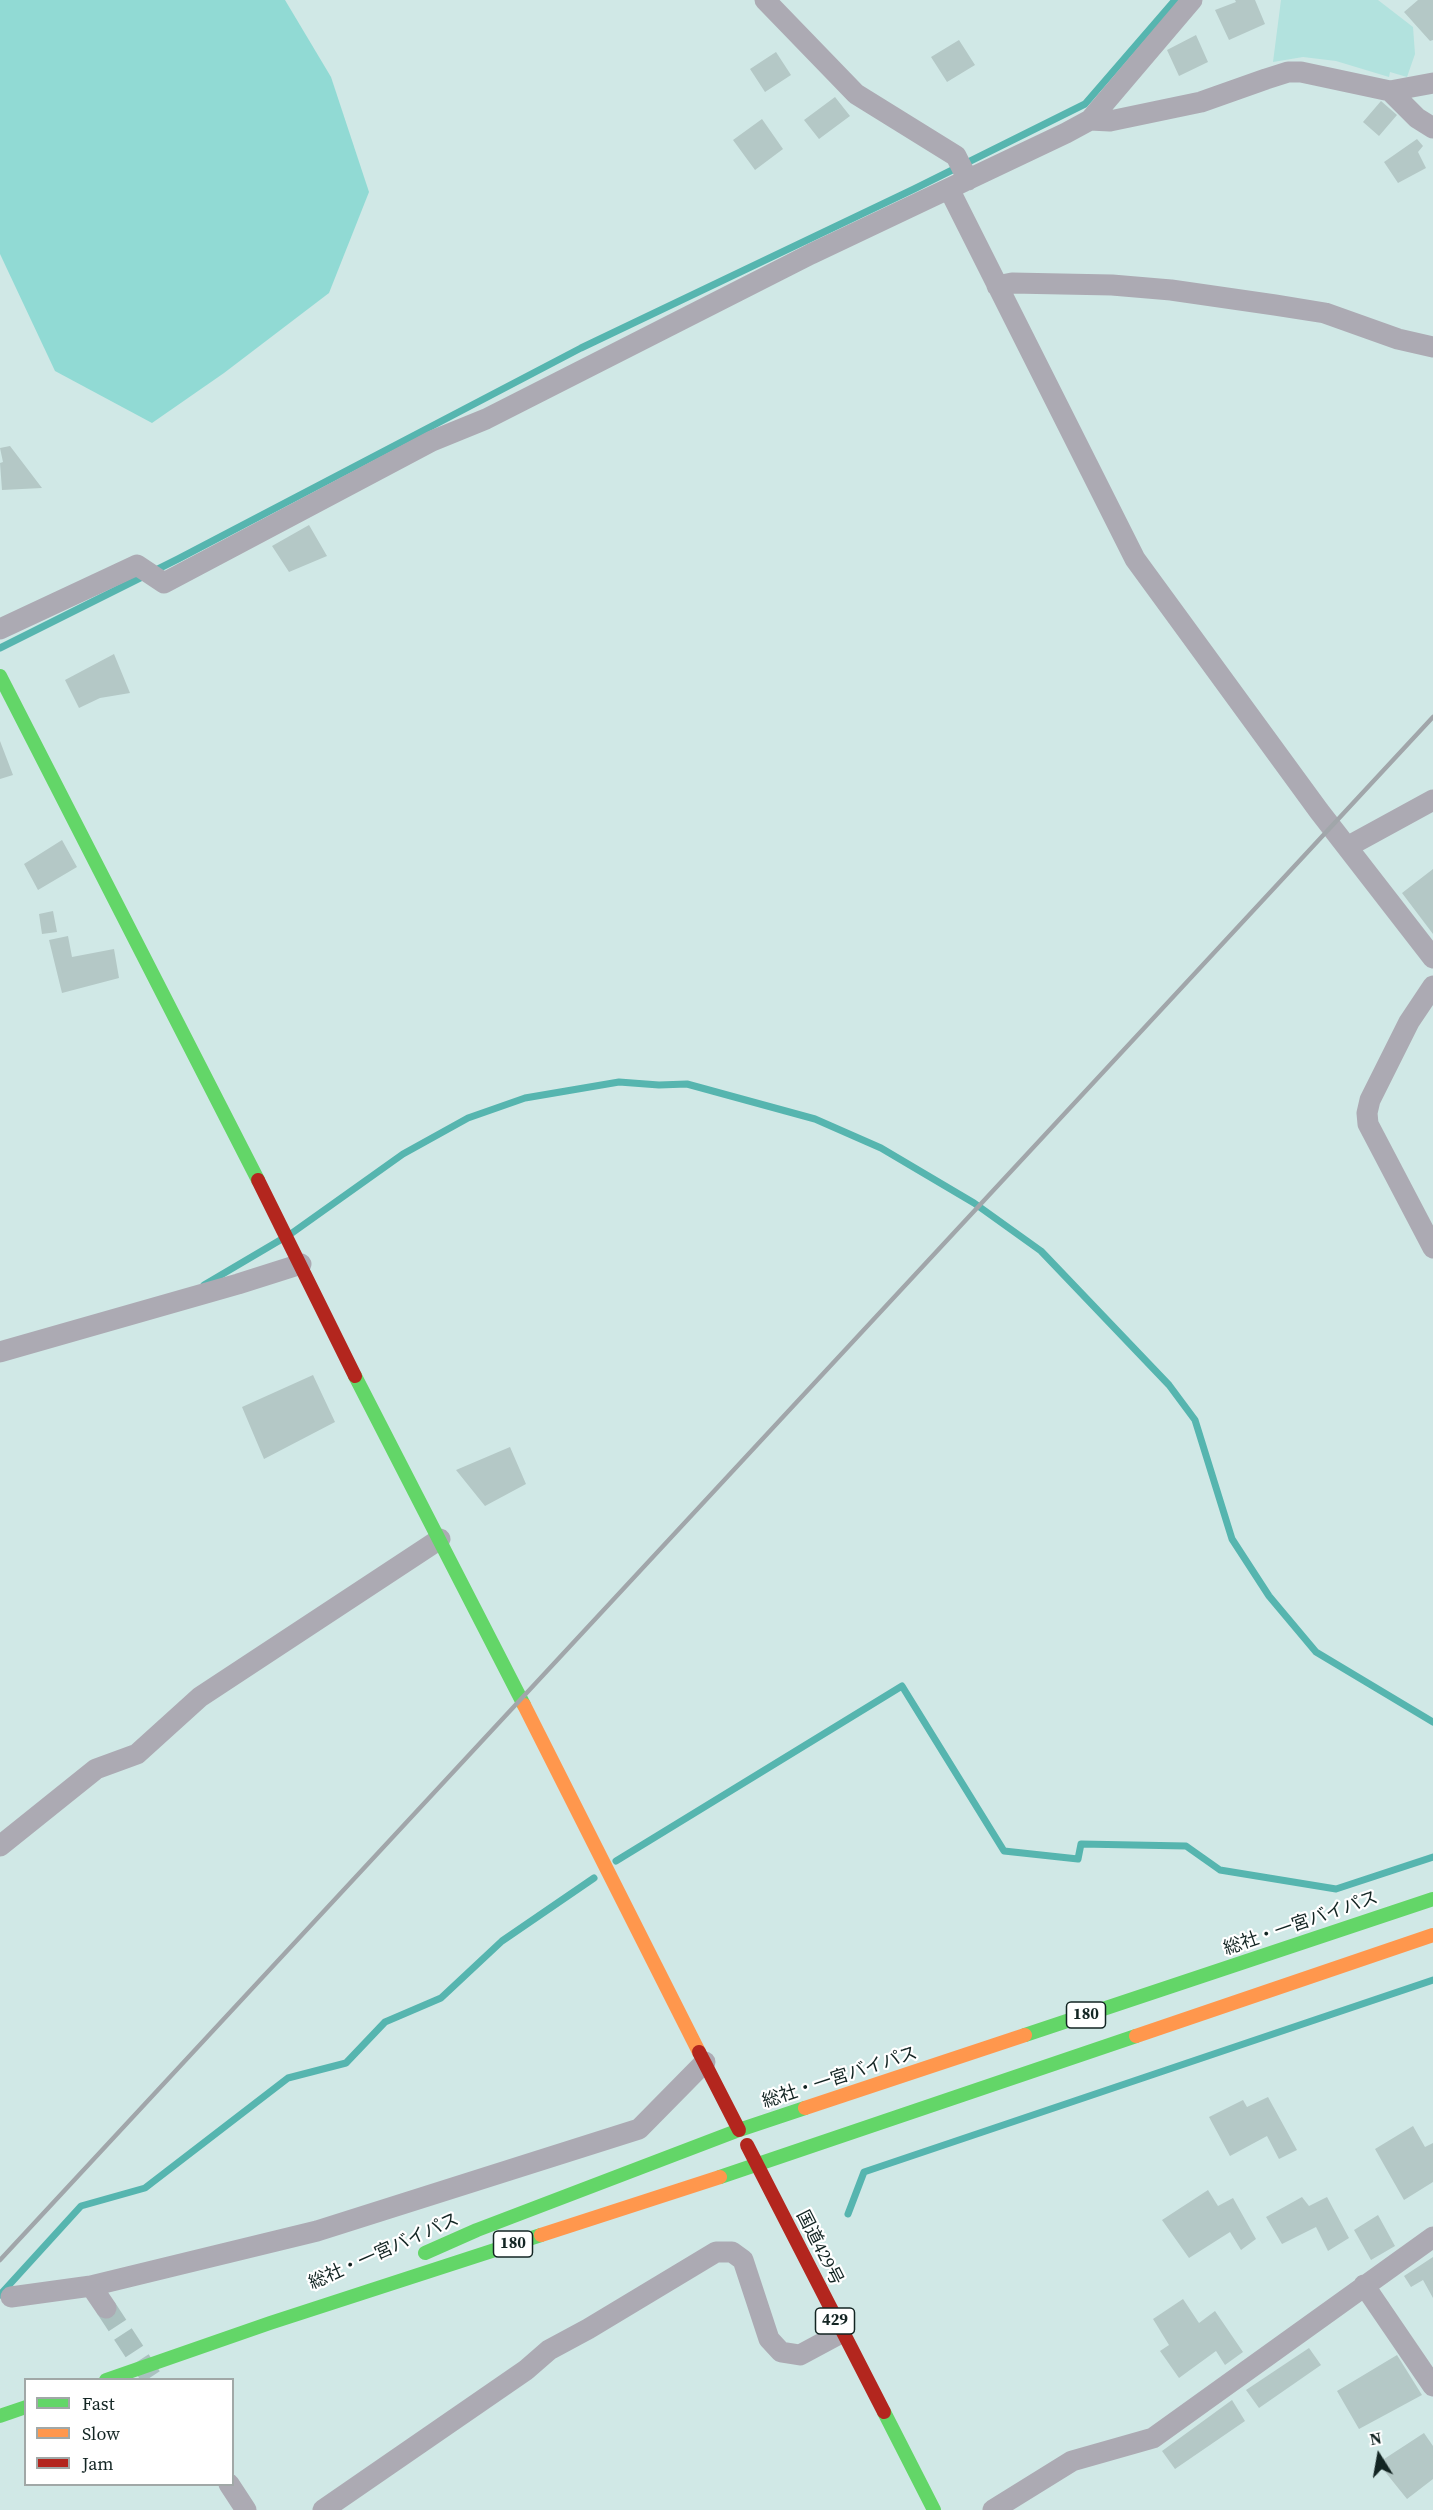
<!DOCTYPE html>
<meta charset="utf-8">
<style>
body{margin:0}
#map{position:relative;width:1433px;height:2510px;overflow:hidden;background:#d0e8e6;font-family:"Source Serif 4",serif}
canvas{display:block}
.legend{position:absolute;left:24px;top:2378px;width:210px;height:108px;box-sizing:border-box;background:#fff;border:2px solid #a1a8a7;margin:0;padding:8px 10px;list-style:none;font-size:18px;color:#132523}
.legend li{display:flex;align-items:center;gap:12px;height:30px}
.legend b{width:30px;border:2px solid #a1a8a7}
.north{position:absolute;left:1349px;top:2426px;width:60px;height:60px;-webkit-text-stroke:4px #fff;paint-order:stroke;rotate:349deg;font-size:16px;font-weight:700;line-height:24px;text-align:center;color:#132523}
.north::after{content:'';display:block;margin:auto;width:21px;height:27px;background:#132523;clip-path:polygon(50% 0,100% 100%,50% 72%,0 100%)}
</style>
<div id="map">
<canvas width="1433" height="2510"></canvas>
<ul class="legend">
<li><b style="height:8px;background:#63d668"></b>Fast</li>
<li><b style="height:8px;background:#ff974d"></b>Slow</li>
<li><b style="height:8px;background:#b3261e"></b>Jam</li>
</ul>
<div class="north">N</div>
</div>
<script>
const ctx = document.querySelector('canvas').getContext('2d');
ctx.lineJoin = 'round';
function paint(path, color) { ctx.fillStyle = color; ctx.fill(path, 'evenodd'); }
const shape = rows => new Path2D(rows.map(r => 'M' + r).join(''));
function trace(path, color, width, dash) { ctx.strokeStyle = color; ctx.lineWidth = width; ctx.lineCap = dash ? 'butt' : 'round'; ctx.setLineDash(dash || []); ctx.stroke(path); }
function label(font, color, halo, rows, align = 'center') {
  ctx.font = font + ' "Source Serif 4","Noto Sans JP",serif'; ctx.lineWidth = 4.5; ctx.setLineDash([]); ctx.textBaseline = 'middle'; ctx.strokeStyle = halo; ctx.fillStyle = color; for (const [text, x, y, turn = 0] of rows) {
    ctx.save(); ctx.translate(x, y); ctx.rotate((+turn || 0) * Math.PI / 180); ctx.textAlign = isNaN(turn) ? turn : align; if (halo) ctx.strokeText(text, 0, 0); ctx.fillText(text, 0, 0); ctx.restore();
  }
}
paint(shape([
 [1281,0,1378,0,1413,27,1415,54,1407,77,1390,72,1389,77,1336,61,1303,57,1273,62]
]), '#b2e2de');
paint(shape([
 [0,0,285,0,331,77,369,192,329,293,224,373,152,423,55,371,0,254]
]), '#91dad4');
trace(shape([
 [0,648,178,559,581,348,914,189,1085,104,1175,0],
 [292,1233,403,1154,468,1118,525,1098,619,1082,659,1085,687,1084,815,1119,881,1148,974,1203,1041,1251,1169,1385,1195,1420,1232,1539,1269,1596,1316,1652,1433,1722],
 [204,1285,282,1239],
 [616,1861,902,1686,1004,1851,1078,1859,1081,1844,1186,1846,1220,1870,1336,1889,1433,1857],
 [848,2214,864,2172,1433,1980],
 [0,2295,81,2206,145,2188,288,2078,346,2063,385,2022,441,1998,502,1941,594,1878]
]), '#56b5af', 7);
paint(shape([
 [1235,0,1255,0,1265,24,1229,40,1215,10,1236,2],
 [1418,0,1433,0,1433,40,1430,41,1404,12],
 [1196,35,1208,62,1179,76,1167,50],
 [959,40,975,65,947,82,931,57],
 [776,52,791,75,765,92,750,69],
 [835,97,850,116,819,139,804,120],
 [1381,101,1397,115,1379,136,1363,122],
 [762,119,783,149,755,170,733,140],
 [1417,139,1423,146,1418,152,1426,168,1398,183,1384,162],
 [10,446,42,488,2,490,0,463,3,462,0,448],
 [309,525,327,556,289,572,272,546],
 [114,654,130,693,100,698,79,708,65,680],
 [0,741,13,775,0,779],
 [62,840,77,867,38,890,24,864],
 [1433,869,1433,934,1402,893],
 [53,911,57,932,42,934,39,914],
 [68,936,72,957,114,949,119,978,62,993,49,940],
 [313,1375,335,1422,264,1459,242,1407],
 [510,1447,526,1484,485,1506,456,1470],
 [1268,2097,1297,2150,1279,2159,1267,2136,1230,2156,1209,2117,1243,2100,1247,2107],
 [1413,2126,1425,2147,1433,2143,1433,2182,1404,2200,1375,2149],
 [1208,2190,1218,2206,1233,2198,1256,2239,1241,2250,1230,2232,1189,2258,1162,2220],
 [1302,2197,1309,2206,1327,2197,1349,2238,1328,2251,1316,2227,1282,2244,1266,2217],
 [1378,2215,1395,2246,1371,2260,1354,2230],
 [1433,2257,1433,2298,1423,2280,1411,2287,1404,2276],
 [1183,2299,1199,2323,1215,2311,1243,2352,1225,2365,1216,2351,1179,2378,1160,2351,1169,2345,1153,2319],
 [1309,2348,1321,2365,1259,2408,1246,2390],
 [1397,2355,1422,2395,1359,2429,1337,2391],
 [1232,2400,1245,2421,1175,2469,1162,2451],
 [1424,2433,1433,2446,1433,2479,1407,2499,1378,2463]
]), '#b4c8c6');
trace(shape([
 [106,2308,151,2377]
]), '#aac1bf', 21, [21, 10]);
trace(shape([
 [765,0,856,94,956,156,968,180],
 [1390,91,1433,83],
 [1090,120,1110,121,1201,102,1266,79,1288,72,1301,72,1390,91,1417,118,1433,128],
 [949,189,1135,559,1319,811,1433,958],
 [997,286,1012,283,1112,285,1171,290,1275,305,1325,313,1398,339,1433,347],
 [0,629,137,565,164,583,432,441,486,419,811,254,1066,133,1090,120,1192,0],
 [1347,847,1433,800],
 [1433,986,1409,1022,1370,1100,1367,1113,1368,1124,1433,1248],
 [0,1352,238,1284,301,1264],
 [0,1846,96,1769,137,1754,200,1697,440,1539],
 [1364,2285,1433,2386],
 [91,2286,106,2308],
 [11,2297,91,2286,317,2231,639,2129,705,2062],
 [229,2484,246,2510],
 [323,2510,526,2370,549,2350,588,2329,716,2252,732,2252,743,2260,769,2339,781,2352,800,2355,841,2333],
 [993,2510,1072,2461,1153,2438,1433,2237]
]), '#acaab3', 21);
trace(shape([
 [0,676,258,1180],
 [355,1376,524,1705],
 [1025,2035,1433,1899],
 [720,2177,1136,2036],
 [425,2253,477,2230,739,2130,805,2108],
 [106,2380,270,2323,541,2235],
 [884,2412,934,2510],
 [0,2416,26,2407]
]), '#63d668', 14);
trace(shape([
 [524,1705,699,2052],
 [1136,2036,1433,1935],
 [805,2108,1025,2035],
 [541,2235,720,2177]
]), '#ff974d', 14);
trace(shape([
 [258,1180,355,1376],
 [699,2052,739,2130],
 [747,2145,884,2412]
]), '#b3261e', 14);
trace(shape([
 [0,2260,1433,717]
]), '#a1a6aa', 4.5);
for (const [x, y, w] of [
 [1086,2015,39],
 [513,2244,39],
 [835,2321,39]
]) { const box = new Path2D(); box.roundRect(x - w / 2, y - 13, w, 26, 4.5); ctx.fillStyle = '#fff'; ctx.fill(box); trace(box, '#132523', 1.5); }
label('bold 16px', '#132523', null, [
 ["180",1086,2015],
 ["180",513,2244],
 ["429",835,2321]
]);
label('18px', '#132523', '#fff', [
 ["総社・一宮バイパス",1301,1924,-19],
 ["総社・一宮バイパス",840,2078,-18],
 ["国道429号",819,2248,63],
 ["総社・一宮バイパス",384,2252,-24]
]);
</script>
